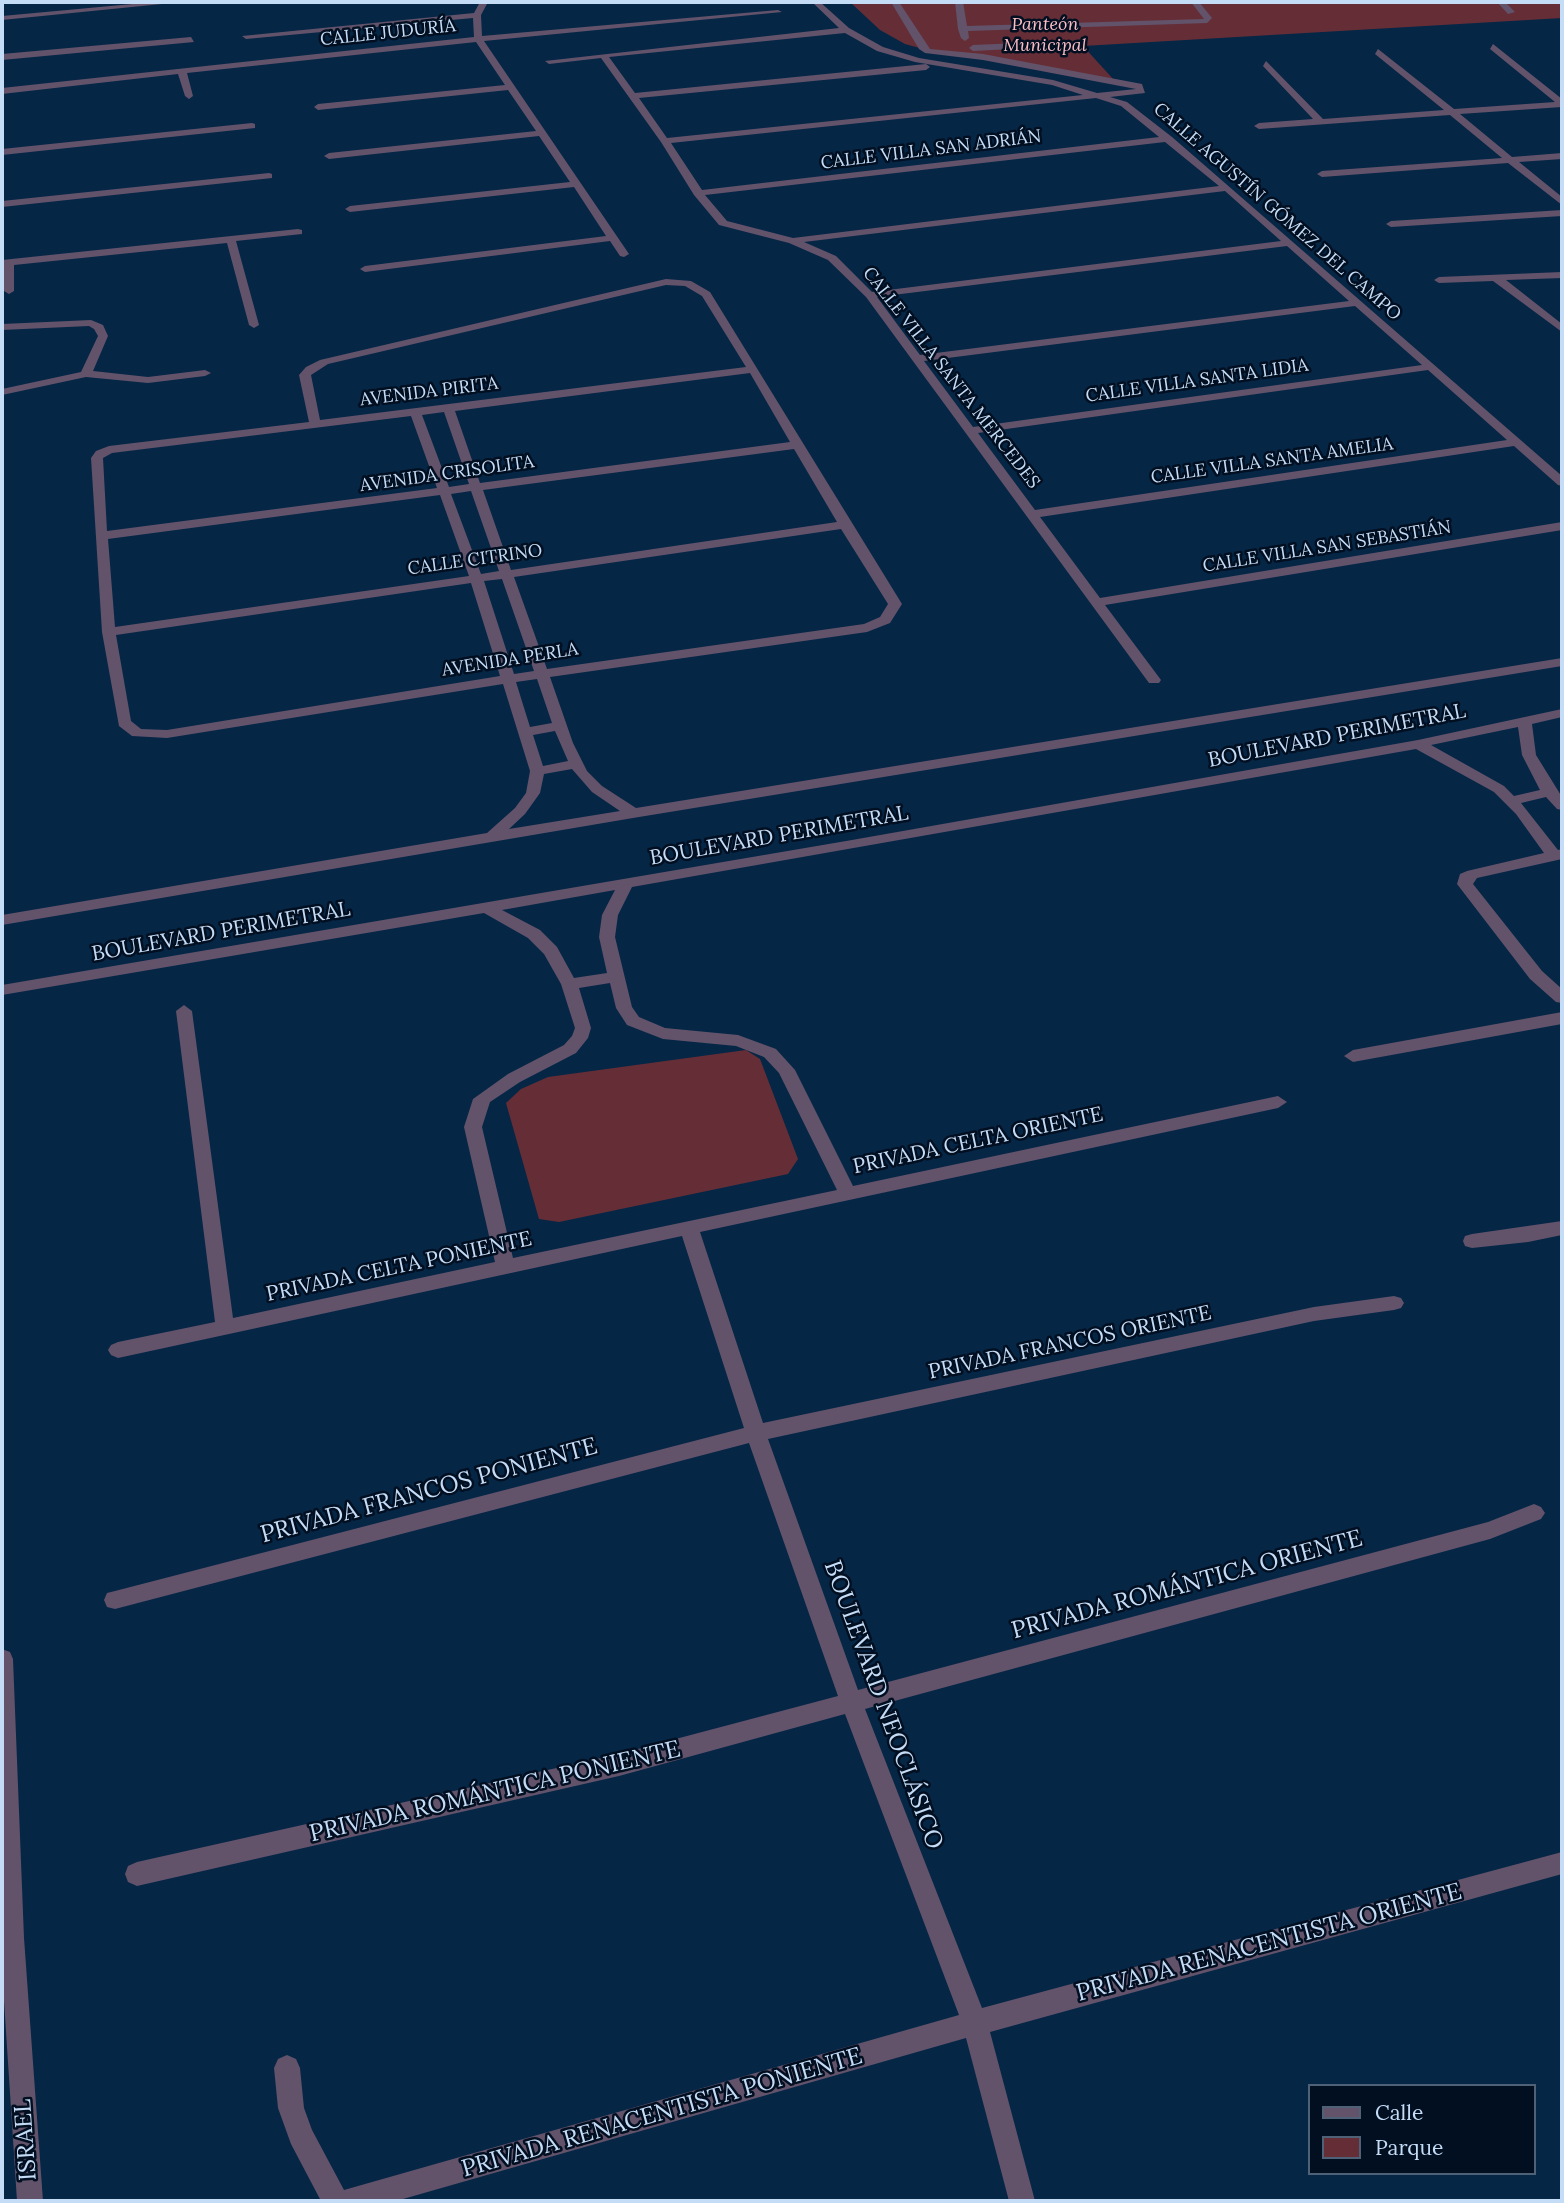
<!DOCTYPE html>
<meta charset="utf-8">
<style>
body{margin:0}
#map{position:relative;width:1564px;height:2203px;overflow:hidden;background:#062646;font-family:Lora,serif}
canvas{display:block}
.frame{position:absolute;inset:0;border:4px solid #c5dcf6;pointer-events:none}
.legend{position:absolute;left:1308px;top:2084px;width:228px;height:91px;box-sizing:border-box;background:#010f21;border:2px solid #4f6176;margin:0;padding:9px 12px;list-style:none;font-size:21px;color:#c5dcf6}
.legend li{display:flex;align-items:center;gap:14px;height:35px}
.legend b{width:35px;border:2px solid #4f6176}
</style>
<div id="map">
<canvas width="1564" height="2203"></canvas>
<div class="frame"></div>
<ul class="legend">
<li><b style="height:9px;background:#62536b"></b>Calle</li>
<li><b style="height:19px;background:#652e36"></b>Parque</li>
</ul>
</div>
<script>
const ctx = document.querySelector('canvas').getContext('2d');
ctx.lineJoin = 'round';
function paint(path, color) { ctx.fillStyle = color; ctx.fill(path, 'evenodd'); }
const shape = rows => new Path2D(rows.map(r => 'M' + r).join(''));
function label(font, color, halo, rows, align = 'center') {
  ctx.font = font + ' Lora,serif'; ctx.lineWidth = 5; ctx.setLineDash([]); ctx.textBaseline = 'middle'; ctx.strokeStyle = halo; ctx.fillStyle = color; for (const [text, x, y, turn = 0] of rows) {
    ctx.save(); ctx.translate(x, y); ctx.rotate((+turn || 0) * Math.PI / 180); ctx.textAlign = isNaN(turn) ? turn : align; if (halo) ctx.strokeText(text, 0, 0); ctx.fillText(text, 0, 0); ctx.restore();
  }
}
paint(shape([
 [850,2,1562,2,1562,18,1083,46,1114,80,927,50,905,44,880,30],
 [746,1050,760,1059,798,1159,788,1174,559,1222,539,1219,506,1103,521,1089,548,1077]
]), '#652e36');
paint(shape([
 [154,2,182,2,2,20,2,16,154,2],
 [480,2,488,2,481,15,482,36,778,10,782,12,484,41,629,254,624,257,620,256,610,241,365,272,360,269,365,266,606,236,574,187,350,212,345,209,350,206,570,182,539,136,329,159,324,156,329,153,536,131,508,90,318,110,314,107,318,104,505,85,476,42,187,73,193,96,189,99,185,96,178,74,2,94,2,88,474,37,473,18,246,39,242,36,474,13,480,2],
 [812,2,820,2,849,28,883,47,919,58,1053,80,1097,93,1136,89,983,60,925,53,919,49,891,2,899,2,930,49,983,54,1142,84,1145,93,1110,97,1127,102,1172,137,1562,476,1562,486,1558,485,1514,446,1040,517,1100,598,1562,522,1562,530,1105,605,1161,680,1159,683,1149,683,866,297,828,260,789,243,719,225,694,195,661,142,601,58,549,64,545,61,839,28,812,2],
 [845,33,877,51,915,62,1052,85,1083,95,667,138,639,98,926,70,930,67,926,64,635,93,609,57,845,33],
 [1096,98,1121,106,1159,137,702,190,671,143,1096,98],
 [1165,142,1219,186,793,238,727,221,705,195,1165,142],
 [1225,191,1281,241,872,292,836,256,804,242,1225,191],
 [1287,246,1349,301,920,355,877,297,1287,246],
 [1355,306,1422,365,973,427,924,361,1355,306],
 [1428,370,1507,440,1035,510,978,433,1428,370],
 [955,2,963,2,967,26,1204,19,1191,2,1199,2,1212,18,1207,23,968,31,969,38,965,41,961,38,958,29,955,2],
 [1497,2,1505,2,1515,12,1508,14,1497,2],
 [191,37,194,42,2,60,2,54,191,37],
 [1067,41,1070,46,973,51,969,48,973,45,1067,41],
 [1493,44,1562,99,1562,107,1460,114,1512,157,1562,153,1562,159,1519,162,1562,197,1562,205,1508,163,1322,177,1317,174,1322,171,1502,158,1450,115,1259,129,1254,126,1259,123,1313,119,1263,66,1266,61,1323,119,1444,110,1375,54,1378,49,1454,109,1555,102,1490,49,1493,44],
 [252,123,255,124,255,128,2,155,2,149,252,123],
 [269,173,272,174,272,178,2,207,2,201,269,173],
 [1562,210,1562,216,1391,227,1386,224,1391,221,1562,210],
 [298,229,302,230,302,234,236,241,259,325,254,328,249,325,227,243,14,265,14,291,9,294,4,291,2,260,298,229],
 [1562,272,1562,278,1506,280,1562,324,1562,332,1493,281,1439,283,1434,280,1439,277,1562,272],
 [666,279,691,281,710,292,902,604,890,623,867,632,550,677,573,743,587,771,602,786,636,808,1562,658,1562,666,633,818,2,925,2,915,487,833,515,808,526,793,530,771,503,684,167,738,132,736,119,726,102,632,91,458,96,451,109,446,309,422,299,375,306,367,320,360,666,279],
 [666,285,685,286,702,296,746,367,320,420,311,375,328,364,666,285],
 [750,373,790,442,480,483,455,411,750,373],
 [444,412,469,484,449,487,422,415,444,412],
 [411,416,437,488,107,531,103,458,112,453,411,416],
 [794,449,837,522,511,570,483,490,794,449],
 [471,491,499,571,481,574,451,494,471,491],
 [440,495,469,576,115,627,108,539,440,495],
 [841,529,888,604,880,617,864,624,547,669,514,577,841,529],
 [502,579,534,671,514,674,484,581,502,579],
 [471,583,500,676,167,730,141,729,131,721,116,635,471,583],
 [537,679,552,723,530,727,516,682,537,679],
 [555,731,568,761,543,766,533,735,555,731],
 [572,769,592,792,620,811,509,829,525,814,540,793,544,774,572,769],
 [91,320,103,325,108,336,93,371,148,377,205,370,211,373,205,376,148,383,86,377,2,395,2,389,81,372,98,336,94,329,89,326,2,330,2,324,91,320],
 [1562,709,1562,717,1532,724,1536,755,1562,797,1562,810,1557,809,1546,797,1521,803,1558,850,1562,849,1562,859,1477,878,1473,884,1542,971,1562,989,1562,1003,1556,1002,1530,979,1457,884,1460,874,1467,871,1544,853,1516,814,1494,792,1416,749,632,887,618,915,615,937,632,1007,639,1017,665,1028,738,1035,776,1049,795,1070,853,1186,1278,1096,1287,1102,1278,1108,700,1232,763,1423,1314,1307,1394,1296,1401,1298,1404,1303,1401,1308,1394,1310,1314,1321,768,1439,858,1690,1488,1522,1534,1504,1541,1507,1545,1513,1541,1519,1490,1539,865,1709,982,2008,1562,1852,1562,1874,990,2032,1035,2201,1009,2201,966,2038,396,2201,321,2201,291,2144,278,2108,274,2068,278,2059,287,2055,296,2059,300,2068,304,2108,312,2130,344,2190,959,2015,845,1714,619,1776,137,1886,128,1882,125,1874,128,1866,137,1862,619,1754,838,1696,749,1443,115,1609,107,1607,104,1600,107,1593,115,1591,744,1428,682,1236,118,1358,111,1355,108,1350,111,1345,118,1342,215,1322,176,1011,184,1005,192,1011,233,1318,495,1262,464,1127,473,1099,508,1074,564,1045,572,1036,575,1028,561,984,544,954,528,938,484,913,2,995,2,985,852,840,1418,740,1562,709],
 [1518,727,1522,755,1540,790,1514,796,1504,786,1431,745,1518,727],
 [615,890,602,915,599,937,607,973,574,978,557,947,540,930,502,910,615,890],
 [610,983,616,1008,627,1025,663,1039,736,1046,764,1057,779,1073,837,1190,513,1258,482,1127,490,1102,520,1082,576,1053,588,1038,591,1028,579,988,610,983],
 [1562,1012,1562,1024,1353,1062,1344,1056,1353,1050,1562,1012],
 [1562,1221,1562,1235,1528,1242,1472,1248,1465,1246,1463,1241,1465,1236,1472,1234,1562,1221],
 [2,1649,10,1652,13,1659,24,1938,43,2201,17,2201,2,1970,2,1649]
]), '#62536b');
label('italic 18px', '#fcbdc3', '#010f21', [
 ["Panteón",1045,25],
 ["Municipal",1045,46]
]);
label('18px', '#c5dcf6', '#010f21', [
 ["CALLE JUDURÍA",388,33,-6],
 ["CALLE VILLA SAN ADRIÁN",931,150,-7],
 ["CALLE AGUSTÍN GÓMEZ DEL CAMPO",1277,212,41],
 ["CALLE VILLA SANTA MERCEDES",951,378,52],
 ["CALLE VILLA SANTA LIDIA",1197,381,-8],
 ["AVENIDA PIRITA",429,392,-7],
 ["CALLE VILLA SANTA AMELIA",1272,461,-8],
 ["AVENIDA CRISOLITA",447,474,-8],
 ["CALLE VILLA SAN SEBASTIÁN",1327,547,-9],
 ["CALLE CITRINO",475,560,-8],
 ["AVENIDA PERLA",510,660,-9]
]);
label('21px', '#c5dcf6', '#010f21', [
 ["BOULEVARD PERIMETRAL",1337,736,-11],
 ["BOULEVARD PERIMETRAL",779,836,-10],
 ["BOULEVARD PERIMETRAL",221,932,-10],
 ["PRIVADA CELTA ORIENTE",978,1141,-12],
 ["PRIVADA CELTA PONIENTE",399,1267,-12],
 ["PRIVADA FRANCOS ORIENTE",1070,1343,-12]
]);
label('24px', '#c5dcf6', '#010f21', [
 ["PRIVADA FRANCOS PONIENTE",429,1491,-15],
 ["PRIVADA ROMÁNTICA ORIENTE",1187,1585,-15],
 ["BOULEVARD NEOCLÁSICO",883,1705,70],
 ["PRIVADA ROMÁNTICA PONIENTE",495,1792,-13],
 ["PRIVADA RENACENTISTA ORIENTE",1269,1943,-15],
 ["PRIVADA RENACENTISTA PONIENTE",662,2113,-16],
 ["ISRAEL",26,2140,-94]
]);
</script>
